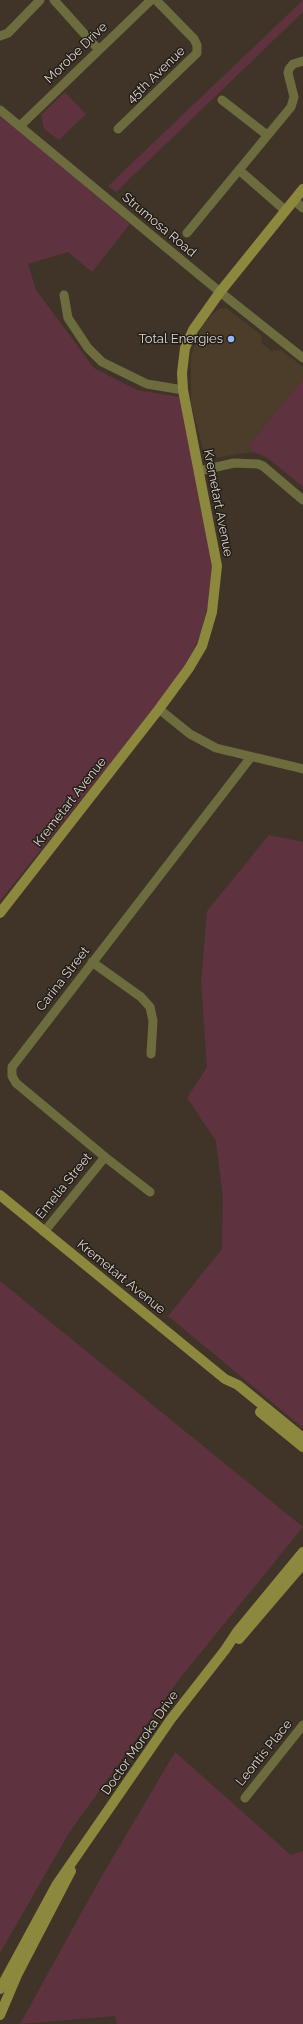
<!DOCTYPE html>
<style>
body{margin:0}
canvas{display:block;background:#3f3427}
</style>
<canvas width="303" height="2024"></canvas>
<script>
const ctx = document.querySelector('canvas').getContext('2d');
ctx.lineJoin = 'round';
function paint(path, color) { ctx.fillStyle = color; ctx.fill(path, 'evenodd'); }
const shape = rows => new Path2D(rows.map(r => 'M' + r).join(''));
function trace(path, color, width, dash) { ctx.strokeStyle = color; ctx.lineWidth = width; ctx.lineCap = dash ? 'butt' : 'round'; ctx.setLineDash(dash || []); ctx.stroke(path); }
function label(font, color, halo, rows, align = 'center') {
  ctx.font = font + ' Raleway,sans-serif'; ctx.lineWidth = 3; ctx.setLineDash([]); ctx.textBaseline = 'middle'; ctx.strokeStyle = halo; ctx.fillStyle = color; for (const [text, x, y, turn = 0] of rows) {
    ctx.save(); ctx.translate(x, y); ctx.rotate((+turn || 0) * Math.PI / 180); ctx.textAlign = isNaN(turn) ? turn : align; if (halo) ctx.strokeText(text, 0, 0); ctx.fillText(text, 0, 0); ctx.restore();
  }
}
paint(shape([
 [226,308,261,335,262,344,271,351,281,350,303,367,303,379,250,443,251,452,208,459,204,454,191,403,191,355,201,328,210,316,219,309]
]), '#4c3d2a');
paint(shape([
 [303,0,303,12,116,192,108,186],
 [65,92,86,114,59,140,44,129,41,115],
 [0,114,130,224,92,272,68,252,28,264,36,290,94,368,137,390,180,397,213,566,211,593,202,629,196,645,185,665,155,707,0,901],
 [303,379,303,487,269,459,260,454,251,452,250,443],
 [269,835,303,842,303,1428,168,1316,222,1249,223,1198,216,1141,187,1098,207,1067,201,982,207,911],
 [0,1281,303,1527,180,1678,69,1833,0,1953],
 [175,1752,291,1855,303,1851,303,2024,117,2024,115,2016,20,2024,99,1881]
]), '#5e323e');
trace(shape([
 [54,0,99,50],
 [0,36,8,33,40,0],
 [222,100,267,135],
 [0,110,220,292,303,358],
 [20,126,151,0],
 [118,129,197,53,197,45,194,39,156,0],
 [239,170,286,211],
 [295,201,303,208],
 [187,233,291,107,294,97,288,73,289,69,293,64,303,61],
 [64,295,68,318,88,348,102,362,147,384,183,390],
 [199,471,234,463,258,464,263,466,303,500],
 [159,709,190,734,216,748,303,769],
 [92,962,141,997,150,1007,153,1021,151,1054],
 [150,1192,105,1157,16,1083,12,1076,12,1067,251,757],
 [44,1232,105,1157],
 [245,1798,303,1725]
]), '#6d6c3f', 9);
trace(shape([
 [0,913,159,709,189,668,202,646,212,612,217,566,183,390,182,373,185,348,193,330,220,292,303,189],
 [0,1195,225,1379,238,1385,303,1438],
 [260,1412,303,1447],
 [239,1639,303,1564],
 [0,1989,57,1884,171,1719,225,1650,237,1632,303,1552],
 [0,2015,17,1975,71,1871]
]), '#8c893f', 10);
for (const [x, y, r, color] of [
 [231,339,4,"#8fb8fd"]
]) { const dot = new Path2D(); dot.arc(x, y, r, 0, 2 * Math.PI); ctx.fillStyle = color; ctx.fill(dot); trace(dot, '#221d17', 1.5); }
label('13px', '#ddd6ce', '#221d17', [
 ["Morobe Drive",76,53,-44],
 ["45th Avenue",156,75,-44],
 ["Strumosa Road",159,225,40],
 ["Kremetart Avenue",218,503,79],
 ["Kremetart Avenue",70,802,-52],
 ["Carina Street",63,979,-52],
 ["Emelia Street",64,1186,-51],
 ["Kremetart Avenue",121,1277,39],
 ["Doctor Moroka Drive",140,1743,-55],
 ["Leontis Place",264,1753,-51]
]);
label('13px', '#ddd6ce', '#221d17', [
 ["Total Energies",223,339]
], 'right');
</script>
